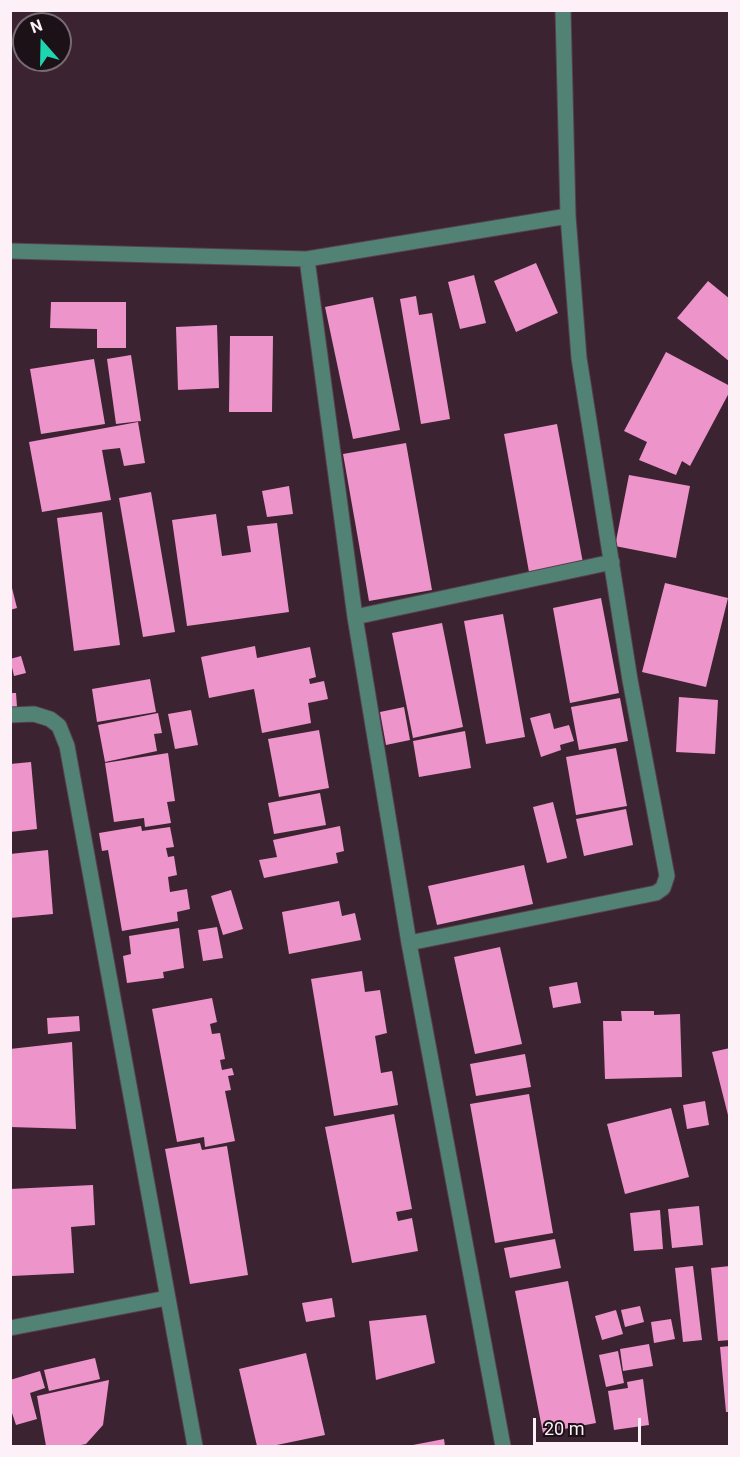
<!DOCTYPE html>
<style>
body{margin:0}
#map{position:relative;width:740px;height:1457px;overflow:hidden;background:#3c2332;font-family:Roboto,sans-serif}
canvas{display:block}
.frame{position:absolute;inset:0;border:12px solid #fdf0f7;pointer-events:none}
.north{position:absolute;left:12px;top:12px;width:60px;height:60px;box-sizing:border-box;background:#1c1117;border:2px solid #766a71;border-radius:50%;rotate:340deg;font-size:16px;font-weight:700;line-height:24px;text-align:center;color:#fdf0f7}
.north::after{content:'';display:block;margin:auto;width:21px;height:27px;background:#1fd5b0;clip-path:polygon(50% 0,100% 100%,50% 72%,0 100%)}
.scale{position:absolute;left:533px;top:1418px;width:108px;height:27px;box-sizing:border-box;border:3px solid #fdf0f7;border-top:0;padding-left:8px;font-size:18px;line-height:21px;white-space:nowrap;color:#fdf0f7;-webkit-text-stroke:4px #1c1117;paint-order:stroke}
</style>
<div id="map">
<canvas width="740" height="1457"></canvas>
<div class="frame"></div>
<div class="north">N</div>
<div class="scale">20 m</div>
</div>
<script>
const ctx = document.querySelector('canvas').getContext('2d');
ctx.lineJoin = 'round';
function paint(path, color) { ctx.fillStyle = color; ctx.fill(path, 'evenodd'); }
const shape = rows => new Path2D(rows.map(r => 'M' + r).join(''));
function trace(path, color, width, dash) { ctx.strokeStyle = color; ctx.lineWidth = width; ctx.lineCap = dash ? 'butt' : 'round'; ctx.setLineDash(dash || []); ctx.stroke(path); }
paint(shape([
 [536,263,558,313,516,332,494,281],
 [474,275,486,323,460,329,448,282],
 [708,281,730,299,730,362,677,318],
 [416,296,419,315,432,313,450,419,421,424,400,299],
 [373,297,400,430,353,439,325,307],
 [51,302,126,302,126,348,97,348,97,329,50,328],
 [217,325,219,388,178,390,176,327],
 [230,336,273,336,272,412,229,412],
 [666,352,730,386,730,391,690,466,682,461,676,475,639,460,647,442,624,431],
 [131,355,141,421,116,424,107,359],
 [94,359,105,424,41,434,30,369],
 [138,422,145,463,124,466,120,448,102,450,111,500,42,512,29,442],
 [557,424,583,563,529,572,504,434],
 [406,443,432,590,369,601,343,454],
 [629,475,690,486,676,558,615,546],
 [289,486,293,514,267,517,262,491],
 [151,492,175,632,143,637,119,498],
 [102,512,120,645,74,651,57,518],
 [216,514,222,556,251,552,247,526,277,523,289,612,187,626,172,520],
 [10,580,17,608,10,610],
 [665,583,728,598,706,687,642,672],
 [601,598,619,693,570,703,553,608],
 [503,614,525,737,486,744,464,621],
 [442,623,463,727,413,738,392,633],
 [255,646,257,658,310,647,316,677,309,679,310,684,324,681,328,699,308,703,311,723,262,733,254,689,209,698,201,657],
 [21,656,26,673,14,676,10,659],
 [150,679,156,712,97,722,92,689],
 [10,693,16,693,17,707,10,708],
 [679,697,718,700,715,754,676,752],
 [620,698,628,741,579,750,571,707],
 [404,707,410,740,386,745,380,712],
 [191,710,198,745,175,749,168,714],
 [158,713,162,733,154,734,157,751,105,762,98,725],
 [550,713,554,729,569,725,574,741,560,745,561,750,541,757,530,718],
 [319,730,329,788,279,797,268,739],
 [465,731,471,768,419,777,413,741],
 [616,748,627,806,576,815,566,757],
 [168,753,175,801,167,802,171,823,145,827,144,818,114,822,105,763],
 [31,762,37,829,10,832,10,764],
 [320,793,326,825,274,834,268,803],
 [553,802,567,858,547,863,533,807],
 [626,809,633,845,584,856,576,819],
 [141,826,142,831,170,827,174,847,166,848,168,857,174,856,177,875,168,877,170,892,187,889,190,909,177,912,178,921,122,931,108,850,102,851,99,833],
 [340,826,344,851,336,853,338,863,264,878,259,860,277,857,273,840],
 [48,850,53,914,10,918,10,854],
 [524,865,533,904,437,925,428,886],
 [231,890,243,929,223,935,211,896],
 [339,901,342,916,355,913,361,940,289,954,282,912],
 [217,927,223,958,203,961,198,930],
 [179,928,184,968,163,972,164,978,127,983,123,956,131,954,129,936],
 [500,947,522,1044,475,1054,454,957],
 [362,971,365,992,380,990,387,1033,375,1036,381,1073,392,1071,398,1105,334,1116,311,979],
 [577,982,581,1003,553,1008,549,987],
 [212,998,217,1022,210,1024,212,1034,220,1033,225,1059,220,1060,222,1070,232,1068,234,1075,228,1076,231,1090,225,1091,235,1141,205,1147,204,1137,177,1142,152,1009],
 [621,1011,654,1011,654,1015,680,1014,682,1077,605,1079,603,1021,622,1021],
 [79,1016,80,1031,48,1034,47,1018],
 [72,1042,76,1129,10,1127,10,1049],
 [730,1048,730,1119,729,1119,712,1052],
 [525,1054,531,1087,476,1096,470,1064],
 [529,1094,553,1233,495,1243,470,1104],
 [705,1101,709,1125,687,1129,683,1105],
 [671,1108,689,1177,625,1194,607,1124],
 [394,1114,412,1209,396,1212,398,1221,412,1218,418,1251,352,1263,325,1127],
 [200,1143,202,1150,227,1146,248,1275,190,1284,165,1149],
 [93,1185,95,1225,71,1227,74,1273,12,1276,10,1189],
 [699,1206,703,1245,672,1248,668,1209],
 [660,1210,663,1249,634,1251,630,1213],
 [555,1239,561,1268,510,1278,504,1248],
 [693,1266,702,1340,683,1342,675,1268],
 [730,1266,730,1340,718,1341,711,1268],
 [568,1281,596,1423,543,1433,515,1291],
 [332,1298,335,1317,306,1322,302,1303],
 [640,1306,644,1322,625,1327,621,1310],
 [616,1310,623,1334,602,1340,595,1316],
 [426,1315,435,1363,376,1380,369,1321],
 [671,1319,675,1339,654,1343,651,1322],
 [649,1344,653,1366,623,1371,620,1349],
 [730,1346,730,1412,726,1412,720,1347],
 [618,1351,624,1383,606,1387,599,1355],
 [306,1353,325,1435,272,1446,257,1446,239,1369],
 [95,1358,100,1379,49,1391,44,1370],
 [40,1371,45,1388,30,1393,37,1419,16,1425,10,1407,10,1380],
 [643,1379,649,1425,614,1430,608,1391,628,1388,627,1382],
 [109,1380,103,1425,86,1444,76,1446,46,1446,37,1396],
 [444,1439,445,1446,414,1446,413,1445]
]), '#ed94ca');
const minor = shape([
 [10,251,307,259,568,216,563,10],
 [307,259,355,617,409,943,503,1446],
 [355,617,612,562],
 [10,715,34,714,50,719,59,726,67,746,195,1446],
 [409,943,656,893,663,888,667,876,630,680,579,358,568,216],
 [10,1328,167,1298]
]);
trace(minor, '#57404e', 17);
trace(minor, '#528274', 15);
</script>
